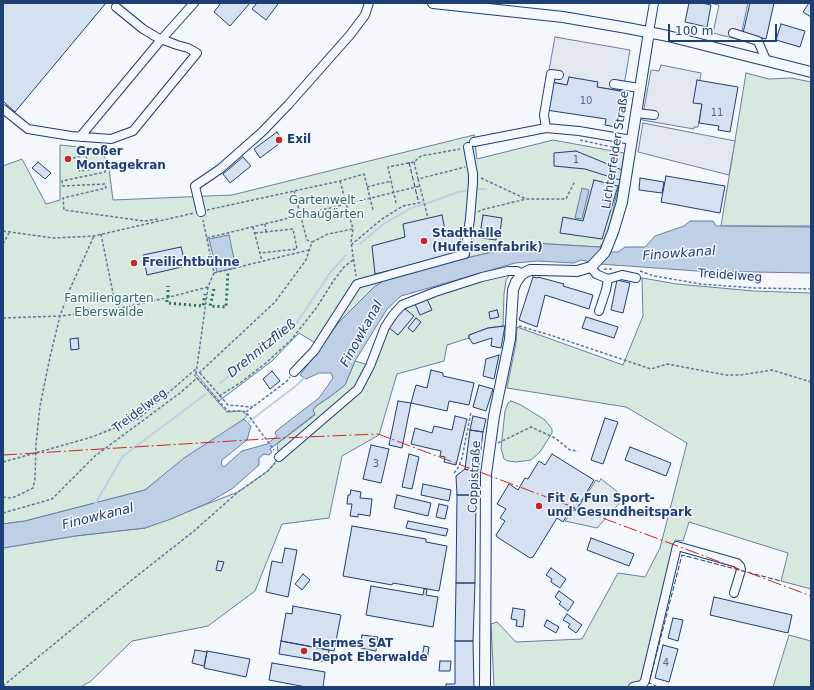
<!DOCTYPE html>
<meta charset="utf-8">
<style>
body{margin:0}
#map{position:relative;width:814px;height:690px;overflow:hidden;background:#f4f7fb;font-family:"DejaVu Sans",sans-serif}
canvas{display:block}
.frame{position:absolute;inset:0;border:4px solid #1d3f73;pointer-events:none}
.scale{position:absolute;left:668px;top:24px;width:109px;height:18px;box-sizing:border-box;border:2px solid #1d3f73;border-top:0;padding-left:5px;font-size:12px;line-height:14px;white-space:nowrap;color:#1d3f73;-webkit-text-stroke:3px #f4f7fb;paint-order:stroke}
</style>
<div id="map">
<canvas width="814" height="690"></canvas>
<div class="frame"></div>
<div class="scale">100 m</div>
</div>
<script>
const ctx = document.querySelector('canvas').getContext('2d');
ctx.lineJoin = 'round';
function paint(path, color) { ctx.fillStyle = color; ctx.fill(path, 'evenodd'); }
const shape = rows => new Path2D(rows.map(r => 'M' + r).join(''));
function trace(path, color, width, dash) { ctx.strokeStyle = color; ctx.lineWidth = width; ctx.lineCap = dash ? 'butt' : 'round'; ctx.setLineDash(dash || []); ctx.stroke(path); }
function label(font, color, halo, rows, align = 'center') {
  ctx.font = font + ' "DejaVu Sans",sans-serif'; ctx.lineWidth = 3; ctx.setLineDash([]); ctx.textBaseline = 'middle'; ctx.strokeStyle = halo; ctx.fillStyle = color; for (const [text, x, y, turn = 0] of rows) {
    ctx.save(); ctx.translate(x, y); ctx.rotate((+turn || 0) * Math.PI / 180); ctx.textAlign = isNaN(turn) ? turn : align; if (halo) ctx.strokeText(text, 0, 0); ctx.fillText(text, 0, 0); ctx.restore();
  }
}
const green = shape([
 [746,73,769,79,791,78,811,82,811,226,721,226,746,73],
 [474,135,477,159,553,140,624,153,620,180,608,232,603,245,601,245,600,247,531,243,393,275,374,287,339,322,322,347,299,333,272,361,219,401,197,375,194,375,227,412,242,411,247,415,244,419,145,490,25,521,3,524,3,166,22,159,46,204,60,200,60,145,97,149,108,161,113,200,232,195,474,135],
 [510,274,506,280,504,294,503,326,488,328,469,335,469,338,447,345,444,361,397,374,379,435,342,456,329,518,282,524,255,591,208,626,132,641,91,681,81,687,3,687,3,548,75,536,145,528,238,492,268,471,279,457,277,444,315,415,313,410,316,406,331,396,345,385,355,361,372,366,382,331,400,305,473,281,510,274],
 [642,278,677,284,754,291,811,293,811,589,781,581,788,553,689,522,683,541,675,540,639,687,494,687,491,624,497,622,516,642,582,639,618,573,645,577,660,548,687,443,626,407,507,388,516,343,517,327,623,365,643,316,642,278],
 [511,401,521,405,545,420,552,429,552,433,540,452,531,460,516,462,508,461,504,459,501,448,505,411,508,403,511,401],
 [789,635,811,641,811,687,773,687,789,635]
]);
paint(green, '#d7e8df');
trace(green, '#687fa3', 1);
const parking = shape([
 [710,3,748,3,740,40,713,33,719,5,710,3],
 [555,37,630,50,623,91,597,87,569,77,567,85,547,81,555,37],
 [661,65,701,73,700,81,702,104,698,127,694,127,694,129,642,120,651,70,659,71,661,65],
 [643,123,735,141,729,175,638,152,643,123],
 [601,479,623,496,624,498,597,528,565,521,573,510,576,511,596,480,599,482,601,479]
]);
paint(parking, '#e3e8f0');
trace(parking, '#687fa3', 1);
const water = shape([
 [582,188,589,190,582,219,575,218,582,188],
 [690,221,713,221,716,226,721,226,811,227,811,273,697,271,600,264,581,260,574,263,537,261,515,263,401,296,387,309,355,361,345,385,331,396,316,406,313,410,315,414,270,449,272,452,269,455,264,454,259,458,259,465,233,488,208,503,171,519,145,528,75,536,3,548,3,524,25,521,145,490,184,458,244,419,251,426,247,440,222,460,221,465,224,467,242,451,267,444,277,436,275,434,276,431,319,398,333,378,331,373,319,373,306,379,300,375,339,322,374,287,393,275,531,243,600,247,611,252,618,252,625,247,645,247,655,236,684,226,690,221],
 [229,235,236,268,217,272,209,239,229,235]
]);
paint(water, '#bed0e5');
trace(water, '#687fa3', 1);
trace(shape([
 [475,189,486,189],
 [360,244,382,225,411,208,431,202,458,192,471,190],
 [220,383,296,324,330,273,346,255],
 [246,424,297,385,305,377],
 [95,504,123,456,206,394]
]), '#bed0e5', 2);
const building = shape([
 [3,3,106,3,15,112,3,101,3,3],
 [221,3,250,3,230,26,214,12,221,3],
 [257,3,277,3,278,4,266,20,252,9,257,3],
 [689,3,702,3,711,5,707,27,685,22,689,3],
 [750,3,774,3,766,39,743,33,750,3],
 [809,3,811,3,811,17,803,12,809,3],
 [781,24,805,31,800,47,776,40,781,24],
 [569,77,598,82,597,87,626,92,621,128,605,125,606,119,546,110,551,82,567,85,569,77],
 [697,80,738,87,730,132,718,130,719,126,699,123,702,104,693,103,697,80],
 [277,132,283,141,260,158,254,149,277,132],
 [576,151,622,170,620,180,585,169,554,166,554,153,576,151],
 [243,157,251,166,230,183,223,174,243,157],
 [38,162,51,173,45,179,32,168,38,162],
 [666,176,725,186,720,213,661,202,666,176],
 [640,178,664,182,662,193,639,190,640,178],
 [594,180,618,186,602,239,560,233,563,217,583,221,594,180],
 [442,215,445,230,462,231,458,254,375,274,372,246,405,237,403,224,442,215],
 [483,215,502,218,500,231,497,231,496,240,482,238,483,229,481,228,483,215],
 [181,247,186,266,147,275,143,255,181,247],
 [533,277,538,278,538,277,564,284,563,286,593,295,589,309,545,295,537,327,519,320,533,277],
 [617,280,630,283,623,313,611,310,617,280],
 [427,299,432,310,420,315,415,304,427,299],
 [404,308,414,316,398,335,388,327,404,308],
 [497,310,499,317,490,319,489,312,497,310],
 [586,317,618,327,614,338,582,328,586,317],
 [416,318,421,322,413,332,408,328,416,318],
 [505,326,501,348,491,346,492,338,473,344,469,338,469,335,488,328,505,326],
 [78,338,79,349,71,350,70,339,78,338],
 [499,355,494,379,483,376,486,359,499,355],
 [431,370,443,373,443,376,474,383,469,405,449,401,447,411,411,403,416,385,427,388,431,370],
 [272,371,280,381,270,389,263,379,272,371],
 [479,385,493,389,486,411,473,407,479,385],
 [398,401,411,403,402,448,389,445,398,401],
 [455,416,467,419,456,465,444,462,445,457,440,456,441,451,411,444,415,428,432,433,434,426,452,430,455,416],
 [473,416,486,419,483,432,470,430,473,416],
 [605,418,618,422,603,464,591,460,605,418],
 [470,430,483,432,478,473,465,469,470,430],
 [371,445,389,449,381,483,363,479,371,445],
 [630,447,671,463,666,476,625,460,630,447],
 [409,454,419,457,412,489,402,487,409,454],
 [552,454,594,480,576,510,572,507,563,522,557,518,533,557,530,558,497,537,496,535,505,521,500,518,506,509,497,504,509,484,518,490,525,478,528,479,539,461,545,465,552,454],
 [465,469,478,473,476,495,457,495,456,476,465,469],
 [423,484,451,490,449,501,421,495,423,484],
 [351,490,361,492,360,498,372,499,370,516,358,514,358,517,350,516,352,504,347,504,348,495,350,495,351,490],
 [397,495,431,503,428,516,394,508,397,495],
 [457,495,476,495,475,583,456,583,457,495],
 [439,504,448,506,445,519,436,517,439,504],
 [408,521,448,529,446,536,406,528,408,521],
 [352,526,426,539,426,542,447,546,439,591,393,583,392,585,343,576,352,526],
 [591,538,634,554,629,566,587,550,591,538],
 [285,548,297,550,288,597,266,592,272,561,282,563,285,548],
 [218,561,224,562,221,571,216,570,218,561],
 [551,568,566,579,560,588,551,582,552,579,546,575,551,568],
 [303,574,310,580,302,590,295,584,303,574],
 [456,583,475,583,473,641,455,641,456,583],
 [371,586,423,595,424,589,427,589,426,595,438,597,433,627,366,615,371,586],
 [559,591,574,602,568,611,559,604,561,602,555,597,559,591],
 [714,597,792,615,788,633,710,615,714,597],
 [293,606,341,615,334,651,281,641,286,613,292,614,293,606],
 [513,608,525,610,523,627,516,626,517,620,511,619,513,608],
 [567,614,582,625,576,633,568,627,570,624,563,620,567,614],
 [673,618,683,620,678,641,668,638,673,618],
 [547,620,559,627,556,633,544,626,547,620],
 [362,635,378,637,376,651,360,648,362,635],
 [281,641,329,650,327,662,279,654,281,641],
 [455,641,473,641,474,687,446,687,446,684,455,684,455,641],
 [663,645,678,649,669,682,655,678,663,645],
 [424,646,429,647,427,660,422,660,424,646],
 [195,650,207,652,204,666,192,663,195,650],
 [207,651,250,659,246,677,204,668,207,651],
 [440,661,451,661,450,671,439,671,440,661],
 [272,663,325,672,323,687,306,687,269,680,272,663]
]);
paint(building, '#d5e0f0');
trace(building, '#1d3f73', 1);
const minor = shape([
 [649,32,654,3],
 [733,33,758,41,766,60],
 [614,84,639,88],
 [3,109,28,129,71,136,111,139,133,131,197,53,188,48,177,45,158,38,143,29,116,7],
 [636,113,654,115],
 [546,128,544,115,551,74,559,75],
 [80,137,160,41,194,3],
 [474,142,546,128,579,131,632,140],
 [201,212,195,186,220,169,262,132,288,105,350,35,365,15,369,3],
 [591,267,596,274,608,279,622,275,636,278],
 [599,311,606,290,608,279],
 [294,372,314,351,357,284,465,254,470,219,473,182,473,174,468,147],
 [279,457,358,389,370,366,385,327,393,315,402,305,435,292,482,277,508,271,517,271,522,274],
 [633,687,642,685,645,681,677,546,737,563,740,566,741,570,734,593]
]);
const major = shape([
 [433,3,563,17,627,28,668,36,811,72],
 [485,687,486,474,494,416,510,339,513,290,516,282,522,274,530,270,538,270,577,271,591,267,605,252,613,232,622,202,649,32]
]);
trace(minor, '#1d3f73', 10);
trace(major, '#1d3f73', 12);
trace(shape([
 [580,140,621,149],
 [68,159,86,155,87,161,78,163,79,171,105,168,105,172,62,181,63,186,105,184,106,188,63,198,64,210,144,221,159,219],
 [414,162,418,179,465,167],
 [481,178,526,199,566,199,575,181],
 [418,179,428,218],
 [340,181,353,229,351,242,356,276],
 [367,187,391,181],
 [294,191,307,240,312,242],
 [396,203,388,167,414,162,421,156,460,149],
 [207,210,340,181,364,174,373,210],
 [478,212,481,210,526,199],
 [265,224,266,232],
 [253,227,262,261],
 [3,231,53,238,94,236,194,213],
 [255,233,293,229,297,249,260,253],
 [101,234,116,308],
 [207,238,420,186],
 [3,244,9,233],
 [351,245,382,219,403,206,423,202],
 [604,269,612,269],
 [640,271,654,276,701,284,755,288,811,289],
 [214,273,309,250],
 [3,318,60,316,116,309,166,298,208,287],
 [519,326,550,335,651,369,667,364,726,375,741,375,772,370,811,382],
 [199,373,275,302,306,260,312,242,328,234,353,229],
 [200,373,228,405,253,407],
 [196,374,208,287,214,273,203,220],
 [219,396,240,383,266,363,291,340,317,307,334,280,344,267,353,260],
 [246,412,287,381,290,377],
 [498,443,531,427,555,438,570,450,578,451],
 [3,462,89,438,138,419,197,368],
 [454,473,458,468,462,458,471,412],
 [3,497,11,498,17,496,33,488,35,479,36,444,40,406,50,357,60,316,69,291,94,236],
 [3,513,52,499,95,456,180,393,197,378,228,411,242,411,246,412,274,450],
 [3,686,133,579,194,531,238,492,268,471,275,463]
]), '#5e769c', 1.5, [3, 2]);
trace(minor, '#f4f7fb', 8);
trace(major, '#f4f7fb', 10);
trace(shape([
 [214,289,210,306,226,307,228,271],
 [168,297,168,286],
 [167,300,167,303,203,306,205,294]
]), '#2c6c60', 3, [2, 3]);
trace(shape([
 [409,162,418,200],
 [658,687,649,683,682,555,781,581]
]), '#1d3f73', 1, [5, 2]);
trace(shape([
 [3,455,281,438,378,434,811,596]
]), '#c62828', 1, [14, 3, 2, 3]);
for (const [x, y, r, color] of [
 [279,140,4,"#c62828"],
 [68,159,4,"#c62828"],
 [424,241,4,"#c62828"],
 [134,263,4,"#c62828"],
 [539,506,4,"#c62828"],
 [304,651,4,"#c62828"]
]) { const dot = new Path2D(); dot.arc(x, y, r, 0, 2 * Math.PI); ctx.fillStyle = color; ctx.fill(dot); trace(dot, '#f4f7fb', 1.5); }
label('10px', '#4b6792', null, [
 ["10",586,101],
 ["11",717,113],
 ["1",576,160],
 ["3",376,464],
 ["4",666,663]
]);
label('bold 12px', '#1d3f73', '#f4f7fb', [
 ["Exil",287,140],
 ["Großer",76,152],
 ["Montagekran",76,166],
 ["Stadthalle",432,234],
 ["(Hufeisenfabrik)",432,248],
 ["Freilichtbühne",142,263],
 ["Fit & Fun Sport-",547,499],
 ["und Gesundheitspark",547,513],
 ["Hermes SAT",312,644],
 ["Depot Eberwalde",312,658]
], 'left');
label('12px', '#1d3f73', '#f4f7fb', [
 ["Lichterfelder Straße",616,150,-81],
 ["Treidelweg",730,276,4],
 ["Treidelweg",140,411,-37],
 ["Coppistraße",475,477,-87]
]);
label('12px', '#2c6c60', '#f4f7fb', [
 ["Gartenwelt -",326,201],
 ["Schaugärten",326,215],
 ["Familiengarten",109,299],
 ["Eberswalde",109,313]
]);
label('italic 13px', '#1d3f73', '#f4f7fb', [
 ["Finowkanal",679,254,-4],
 ["Finowkanal",362,334,-61],
 ["Drehnitzfließ",262,349,-39],
 ["Finowkanal",98,517,-14]
]);
</script>
